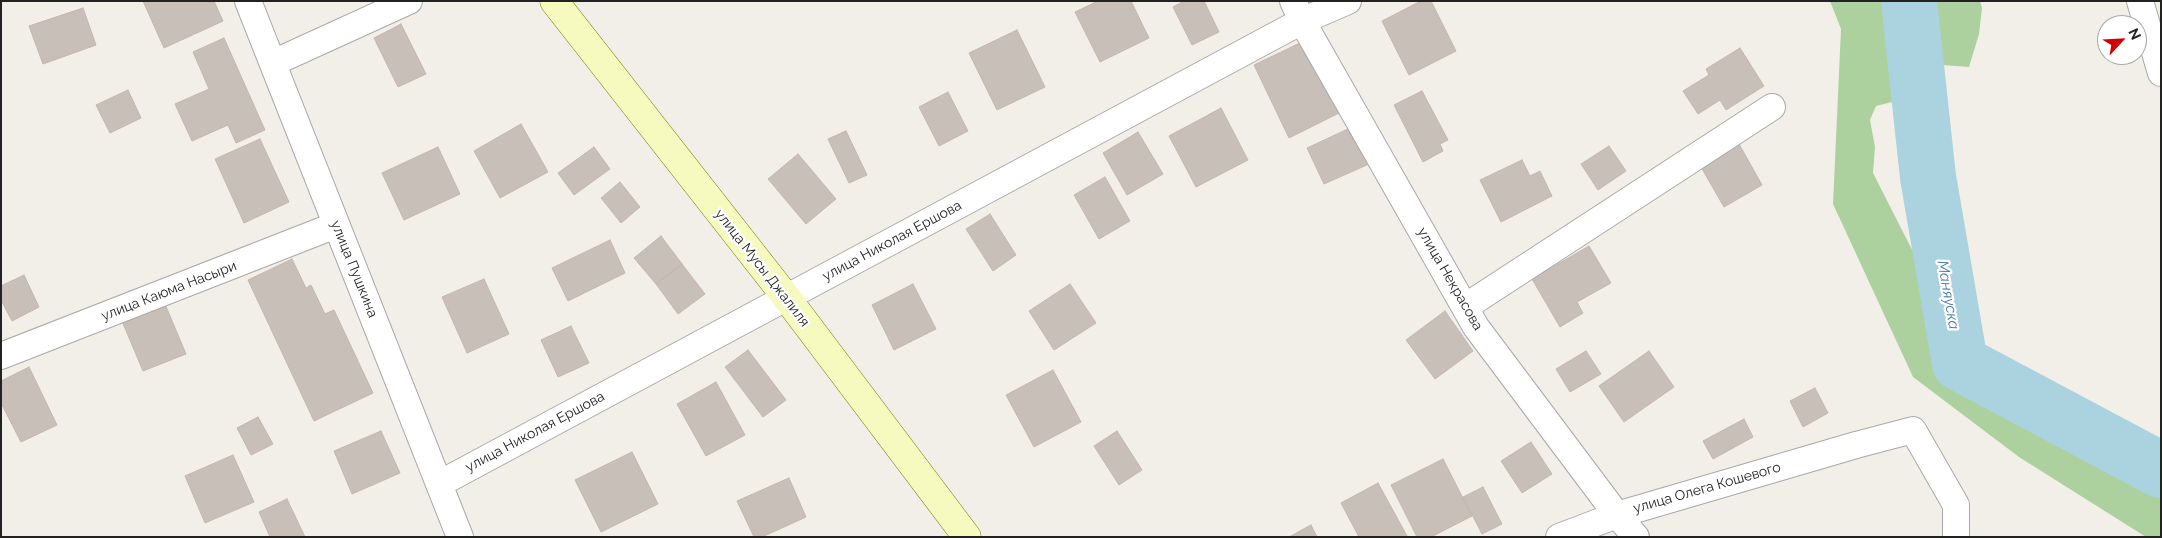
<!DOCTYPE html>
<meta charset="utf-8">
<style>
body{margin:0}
#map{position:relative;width:2162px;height:538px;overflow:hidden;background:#f2efe9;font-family:Raleway,sans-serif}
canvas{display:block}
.frame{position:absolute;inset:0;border:2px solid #222;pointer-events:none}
.north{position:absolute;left:2097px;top:15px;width:50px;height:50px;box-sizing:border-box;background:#fff;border:1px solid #a7a7a7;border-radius:50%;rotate:65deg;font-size:14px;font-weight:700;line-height:20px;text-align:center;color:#222}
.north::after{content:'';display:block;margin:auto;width:18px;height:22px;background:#d40000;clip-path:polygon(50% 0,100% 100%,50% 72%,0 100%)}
</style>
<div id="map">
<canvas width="2162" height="538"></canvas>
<div class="frame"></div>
<div class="north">N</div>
</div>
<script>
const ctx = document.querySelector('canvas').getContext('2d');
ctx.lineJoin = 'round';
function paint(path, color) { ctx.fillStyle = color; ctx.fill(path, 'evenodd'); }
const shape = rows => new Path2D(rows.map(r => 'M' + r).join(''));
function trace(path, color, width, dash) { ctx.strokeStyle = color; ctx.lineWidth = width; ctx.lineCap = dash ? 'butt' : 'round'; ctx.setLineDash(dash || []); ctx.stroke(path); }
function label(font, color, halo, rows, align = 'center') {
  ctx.font = font + ' Raleway,sans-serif'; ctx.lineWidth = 4.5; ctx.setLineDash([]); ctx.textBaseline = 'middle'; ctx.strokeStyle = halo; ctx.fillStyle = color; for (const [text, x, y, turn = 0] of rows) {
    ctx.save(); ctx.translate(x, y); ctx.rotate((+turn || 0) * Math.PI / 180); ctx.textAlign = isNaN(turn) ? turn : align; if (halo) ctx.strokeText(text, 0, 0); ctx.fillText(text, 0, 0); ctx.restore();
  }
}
paint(shape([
 [1830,1,1980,1,1982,8,1979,34,1969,67,1942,65,1931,70,1892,102,1876,106,1870,120,1875,147,1873,173,1928,281,1936,307,1979,353,2026,389,2113,429,2161,454,2161,537,2146,537,2019,457,1913,377,1833,204,1841,29]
]), '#add19e');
trace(shape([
 [1909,1,1928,177,1960,363,2161,470]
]), '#aad3df', 56);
const building = shape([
 [143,1,214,1,223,21,164,48,143,1],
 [1098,1,1131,1,1149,38,1100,62,1075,12,1098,1],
 [1184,1,1204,1,1219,32,1192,45,1173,7,1184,1],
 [1421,1,1431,1,1456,51,1409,75,1382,21,1421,1],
 [83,8,96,45,43,64,29,26,83,8],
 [401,24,426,74,398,87,374,38,401,24],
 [1017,30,1045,87,997,110,969,53,1017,30],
 [224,38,265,130,236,143,228,125,192,141,175,104,209,89,193,52,224,38],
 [1306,40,1341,112,1289,138,1254,65,1306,40],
 [1740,48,1764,86,1726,110,1720,100,1698,114,1683,91,1709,75,1706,69,1740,48],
 [128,90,141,118,110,133,96,105,128,90],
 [1422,91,1448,140,1440,144,1443,151,1423,162,1394,105,1422,91],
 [948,92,968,131,939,146,919,107,948,92],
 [1221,108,1248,160,1196,187,1169,136,1221,108],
 [521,124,548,172,500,198,474,151,521,124],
 [1352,127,1369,164,1324,184,1307,148,1352,127],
 [846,131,867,175,849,183,828,139,846,131],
 [1138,132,1163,174,1127,195,1103,153,1138,132],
 [260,139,289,202,244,223,215,159,260,139],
 [1739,144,1762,185,1724,207,1701,167,1739,144],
 [1609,146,1626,171,1598,190,1581,164,1609,146],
 [438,147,460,194,404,220,382,173,438,147],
 [594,147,610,169,574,195,558,173,594,147],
 [798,154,836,199,806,224,768,179,798,154],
 [1522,160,1530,176,1540,171,1552,196,1501,222,1480,180,1522,160],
 [1105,177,1130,221,1099,239,1074,195,1105,177],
 [620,182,640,207,621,223,601,198,620,182],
 [990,214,1016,255,993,271,966,229,990,214],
 [661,236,682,264,656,284,634,258,661,236],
 [610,240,625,273,568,301,552,268,610,240],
 [1589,246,1611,283,1577,302,1583,313,1560,327,1532,279,1589,246],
 [292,259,306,288,311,285,325,314,334,310,373,393,314,421,248,280,292,259],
 [682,264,705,294,678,314,656,284,682,264],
 [24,275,39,307,12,321,1,300,1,286,24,275],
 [484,279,509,334,467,353,442,297,484,279],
 [913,284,936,329,894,350,872,305,913,284],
 [1070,284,1096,323,1054,350,1029,311,1070,284],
 [165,304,186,354,143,371,122,321,165,304],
 [1445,311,1473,351,1435,379,1406,340,1445,311],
 [571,326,589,363,558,377,541,340,571,326],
 [748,350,786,400,763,417,725,367,748,350],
 [1586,351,1601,374,1570,392,1556,369,1586,351],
 [1649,351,1674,387,1624,422,1599,386,1649,351],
 [29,367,57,425,21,442,1,403,1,381,29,367],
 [1053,370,1081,422,1034,447,1006,395,1053,370],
 [716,382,745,435,706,456,677,404,716,382],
 [1815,388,1828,413,1803,427,1790,401,1815,388],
 [258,417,273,444,251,455,237,428,258,417],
 [1744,419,1753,437,1713,459,1703,441,1744,419],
 [381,431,400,473,352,494,334,451,381,431],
 [1117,431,1142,470,1119,485,1094,446,1117,431],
 [1531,442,1552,474,1522,493,1501,461,1531,442],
 [632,452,658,504,601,532,575,480,632,452],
 [233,455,254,502,205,523,185,476,233,455],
 [1443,459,1472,516,1431,537,1417,537,1391,485,1443,459],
 [789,478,806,517,762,537,754,537,737,501,789,478],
 [1378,483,1407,536,1406,537,1359,537,1341,503,1378,483],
 [1483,487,1502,524,1482,534,1463,497,1483,487],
 [287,499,305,537,270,537,259,512,287,499],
 [1311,525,1317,537,1289,537,1311,525]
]);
paint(building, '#c7bfb8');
trace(building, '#c4b6ab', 1);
const minor = shape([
 [248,1,460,537],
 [1293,1,1302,21,1476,327,1617,515,1636,537],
 [2140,1,2161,73],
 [273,63,409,1],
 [1465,307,1772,107],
 [1,356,336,225],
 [439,484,1302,21,1348,1],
 [1559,537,1617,515,1856,445,1913,430,1956,505,1956,537]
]);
const secondary = shape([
 [554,1,786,297,967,537]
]);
trace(minor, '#a9a9a9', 28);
trace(secondary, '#707d05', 29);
trace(minor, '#fff', 26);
trace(secondary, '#f7fabf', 28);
label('14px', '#222', '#fff', [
 ["улица Николая Ершова",892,241,-28],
 ["улица Мусы Джалиля",762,268,52],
 ["улица Пушкина",354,269,68],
 ["улица Некрасова",1450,279,60],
 ["улица Каюма Насыри",169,291,-21],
 ["улица Николая Ершова",535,432,-28],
 ["улица Олега Кошевого",1707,488,-16]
]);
label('italic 15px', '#4a7aab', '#fff', [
 ["Маняуска",1948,295,80]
]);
</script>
